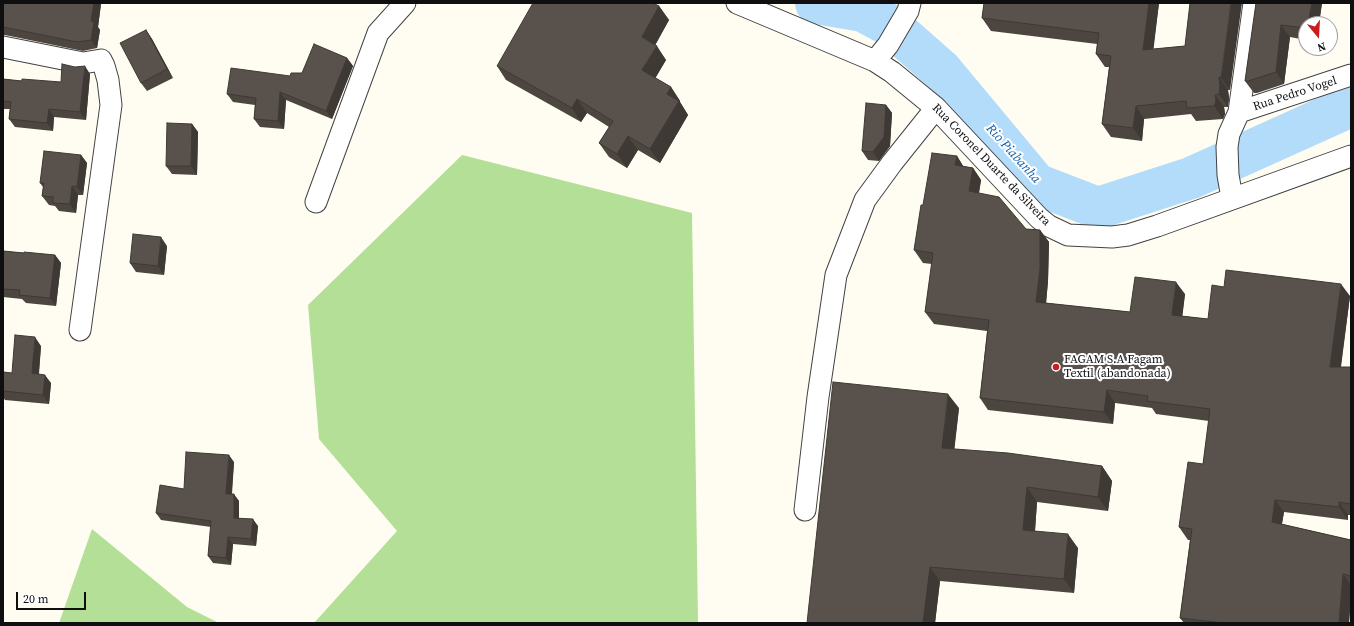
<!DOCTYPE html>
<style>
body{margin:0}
#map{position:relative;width:1354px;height:626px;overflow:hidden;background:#fffdf2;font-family:"Source Serif 4",serif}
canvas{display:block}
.frame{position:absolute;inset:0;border:4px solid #0f0f0f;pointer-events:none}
.north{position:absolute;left:1298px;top:16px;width:40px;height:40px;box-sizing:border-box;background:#fff;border:1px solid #9f9f9f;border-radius:50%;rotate:162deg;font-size:11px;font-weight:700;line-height:16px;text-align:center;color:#0f0f0f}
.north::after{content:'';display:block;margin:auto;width:14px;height:18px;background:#ca1d1e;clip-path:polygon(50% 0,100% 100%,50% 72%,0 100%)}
.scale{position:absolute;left:16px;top:592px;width:70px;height:18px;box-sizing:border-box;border:2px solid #0f0f0f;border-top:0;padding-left:5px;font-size:12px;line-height:14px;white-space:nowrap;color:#0f0f0f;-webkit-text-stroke:3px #fff;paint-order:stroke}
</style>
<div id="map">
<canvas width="1354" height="626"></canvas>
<div class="frame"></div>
<div class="north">N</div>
<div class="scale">20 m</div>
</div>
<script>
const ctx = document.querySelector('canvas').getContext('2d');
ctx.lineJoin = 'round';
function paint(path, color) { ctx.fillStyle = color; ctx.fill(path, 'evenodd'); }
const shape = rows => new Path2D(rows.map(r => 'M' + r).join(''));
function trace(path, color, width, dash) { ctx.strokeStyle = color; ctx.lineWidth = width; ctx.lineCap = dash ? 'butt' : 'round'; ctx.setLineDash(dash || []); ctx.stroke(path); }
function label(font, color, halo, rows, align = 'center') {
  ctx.font = font + ' "Source Serif 4",serif'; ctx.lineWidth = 4; ctx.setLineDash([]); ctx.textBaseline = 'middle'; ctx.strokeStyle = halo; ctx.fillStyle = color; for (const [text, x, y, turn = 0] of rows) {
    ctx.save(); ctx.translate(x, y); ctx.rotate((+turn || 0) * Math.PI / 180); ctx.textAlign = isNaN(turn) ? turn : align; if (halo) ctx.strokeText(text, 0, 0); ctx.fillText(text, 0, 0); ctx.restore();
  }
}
paint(shape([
 [462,155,692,213,698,623,314,623,397,531,319,439,308,305],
 [92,529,187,607,219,623,59,623]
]), '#b4df96');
trace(shape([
 [816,3,863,11,891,26,941,70,1036,184,1098,208,1191,178,1351,106]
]), '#b3dcfa', 42);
const minor = shape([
 [737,3,875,61,892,72,936,108,1039,218,1049,226,1068,235,1112,237,1128,235,1157,226,1351,156],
 [3,47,83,63,101,60,104,66,108,80,111,105,80,330],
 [875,61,888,45,908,11,910,3],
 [1239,112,1351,75],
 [1232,198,1228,175,1227,147,1229,134,1239,112,1254,3],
 [316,202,378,33,405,3],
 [805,510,818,397,836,275,865,200,892,163,936,108]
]);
trace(minor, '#424242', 23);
trace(minor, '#fff', 21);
paint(shape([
 [3,3,101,4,98,27,100,30,97,48,83,51,5,35,3,36],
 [984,3,1159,3,1153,49,1185,46,1190,3,1230,90,1228,90,1229,98,1228,107,1224,107,1225,114,1223,119,1196,121,1191,114,1144,119,1142,141,1111,137,1102,124,1109,67,1105,67,1096,54,1097,44,991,31,982,18],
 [1256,3,1322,3,1319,24,1306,24,1306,40,1290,37,1284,84,1257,93,1254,93,1245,81],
 [659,6,669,20,655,45,666,60,655,78,671,87,680,101,680,102,688,115,660,163,638,150,627,168,609,157,599,143,609,127,587,113,581,122,506,80,497,66],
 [146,30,152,39,173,78,147,91,141,83],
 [347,58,353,66,332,119,286,100,284,129,260,127,254,119,255,105,233,102,227,94,290,76,302,73],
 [90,74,86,120,54,117,53,131,15,127,9,119,10,109,3,109,3,79,22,81,61,82],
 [886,105,892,113,890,146,879,161,868,160,862,151],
 [192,124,198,132,197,175,172,174,166,166],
 [81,155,87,163,83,195,78,195,76,213,59,211,55,206,49,205,42,196,43,187,40,183],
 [957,156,963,166,973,168,981,180,979,193,1026,229,1040,230,1049,242,1048,281,1046,303,1130,312,1185,294,1182,316,1208,319,1224,287,1350,296,1341,367,1351,367,1351,515,1348,515,1348,520,1284,512,1282,524,1351,540,1351,595,1349,623,1184,623,1180,618,1190,540,1188,540,1179,527,1203,464,1209,421,1156,414,1152,408,1115,403,1113,424,988,410,980,398,987,331,934,324,925,312,932,264,923,263,914,250,923,205],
 [167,246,164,275,136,272,130,263],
 [3,251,24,253,55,255,61,263,56,306,26,303,22,299,3,297],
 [41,346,39,374,51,383,49,404,5,400,3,397,3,372,12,373],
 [959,408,954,449,1102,466,1112,481,1108,511,1037,502,1035,531,1078,548,1074,593,940,581,935,623,807,623],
 [234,462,232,494,239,501,239,518,258,526,256,546,233,544,231,565,213,563,208,556,211,527,161,520,156,513,184,489]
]), '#4d4640');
paint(shape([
 [94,3,100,3,101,4,98,27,100,30,97,48,91,40,91,21],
 [1149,3,1159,3,1152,62,1143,50],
 [1231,3,1242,3,1230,90,1221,78],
 [1312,3,1322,3,1319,24,1308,24],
 [659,6,669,20,652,51,642,37],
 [1281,25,1290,37,1284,84,1276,72],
 [146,30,152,39,173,78,167,69],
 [657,46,666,60,652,84,642,70],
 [347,58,353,66,332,119,326,111],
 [85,66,90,74,86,120,80,112],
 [1219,77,1228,90,1229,98,1228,107,1219,94],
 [671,87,680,101,680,102,688,115,660,163,650,149,667,94],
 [280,92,286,100,284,129,278,121],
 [1215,95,1224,107,1225,114,1223,119,1214,106],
 [577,99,587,113,581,122,572,108],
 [886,105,892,113,890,146,879,161,873,152],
 [1136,106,1144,119,1142,141,1133,128],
 [49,109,54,117,53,131,47,123],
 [192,124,198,132,197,175,191,166],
 [628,136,638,150,627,168,617,154],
 [81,155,87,163,83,195,77,187],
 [957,156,965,169,955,165],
 [973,168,981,180,977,204,969,191],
 [72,186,78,195,76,213,70,204],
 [1040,230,1049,242,1048,281,1045,315,1036,302],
 [161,237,167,246,164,275,158,266],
 [55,255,61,263,56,306,50,298],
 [1176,282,1185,294,1181,328,1172,315],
 [1341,284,1350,296,1339,379,1330,367],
 [35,337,41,346,38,382,32,373],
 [45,375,51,383,49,404,43,395],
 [1107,390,1115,403,1113,424,1104,412],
 [948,394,959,408,953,462,942,448],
 [229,455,234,462,231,501,226,494],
 [1102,466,1112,481,1108,511,1098,497],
 [1027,487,1037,502,1034,544,1023,530],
 [234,494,239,501,239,525,234,518],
 [1275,500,1284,512,1280,534,1272,522],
 [1339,502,1348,515,1348,520,1339,507],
 [253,519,258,526,256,546,251,539],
 [1068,534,1078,548,1074,593,1064,579],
 [228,537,233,544,231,565,226,558],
 [930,567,940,581,935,623,923,623],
 [1343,574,1351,585,1351,595,1349,623,1339,623]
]), '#3e3934');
const building = shape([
 [3,3,94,3,91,21,94,22,91,40,77,42,3,27,3,3],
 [533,3,653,3,659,6,642,37,657,46,642,70,671,87,667,94,679,101,650,149,628,136,617,154,599,143,613,121,577,99,572,108,497,66,533,3],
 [984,3,1149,3,1143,50,1185,46,1190,3,1231,3,1221,78,1219,77,1220,86,1219,94,1215,95,1216,102,1214,106,1187,108,1186,101,1136,106,1133,128,1102,124,1111,56,1096,54,1099,33,982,18,984,3],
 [1256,3,1312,3,1308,24,1306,24,1306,28,1281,25,1276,72,1248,81,1245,81,1256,3],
 [146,30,167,69,141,83,120,43,146,30],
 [314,44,347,58,326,111,280,92,278,121,254,119,256,98,227,94,231,68,290,76,291,73,302,73,314,44],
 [62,64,75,67,85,66,80,112,49,109,47,123,9,119,11,102,3,101,3,79,22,81,22,79,61,82,62,64],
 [866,103,886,105,884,137,873,152,862,151,866,103],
 [167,123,192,124,191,166,166,166,167,123],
 [44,151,81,155,77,187,72,186,70,204,53,203,53,197,42,196,44,183,40,183,44,151],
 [932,153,957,156,955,165,973,168,969,191,999,197,1026,229,1040,230,1040,269,1036,302,1130,312,1135,277,1176,282,1172,315,1208,319,1212,285,1224,287,1226,270,1341,284,1330,367,1351,367,1351,504,1339,502,1339,507,1275,500,1272,522,1351,540,1351,576,1343,574,1339,623,1341,623,1223,623,1180,618,1192,529,1179,527,1188,462,1203,464,1210,409,1147,401,1148,396,1107,390,1104,412,980,398,989,320,925,312,933,253,914,250,921,205,923,205,932,153],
 [133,234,161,237,158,266,130,263,133,234],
 [3,251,24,253,24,252,55,255,50,298,19,295,20,290,3,289,3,251],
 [15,335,35,337,32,373,45,375,43,395,3,391,3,372,12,373,15,335],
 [833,382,948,394,942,448,1008,453,1102,466,1098,497,1027,487,1023,530,1068,534,1064,579,930,567,923,623,807,623,833,382],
 [186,452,229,455,226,494,234,494,234,518,253,519,251,539,228,537,226,558,208,556,211,521,156,513,160,485,184,489,186,452]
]);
paint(building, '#59514b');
trace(building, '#3e3934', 1);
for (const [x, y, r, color] of [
 [1056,367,4,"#ca1d1e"]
]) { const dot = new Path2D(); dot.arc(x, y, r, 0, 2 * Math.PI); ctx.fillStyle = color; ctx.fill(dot); trace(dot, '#fff', 1.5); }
label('12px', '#0f0f0f', '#fff', [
 ["Rua Pedro Vogel",1295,94,-18],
 ["Rua Coronel Duarte da Silveira",991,165,46]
]);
label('12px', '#0f0f0f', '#fff', [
 ["FAGAM S.A Fagam",1064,360],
 ["Textil (abandonada)",1064,374]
], 'left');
label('italic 13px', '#0f60ab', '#fff', [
 ["Rio Piabanha",1013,154,48]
]);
</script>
